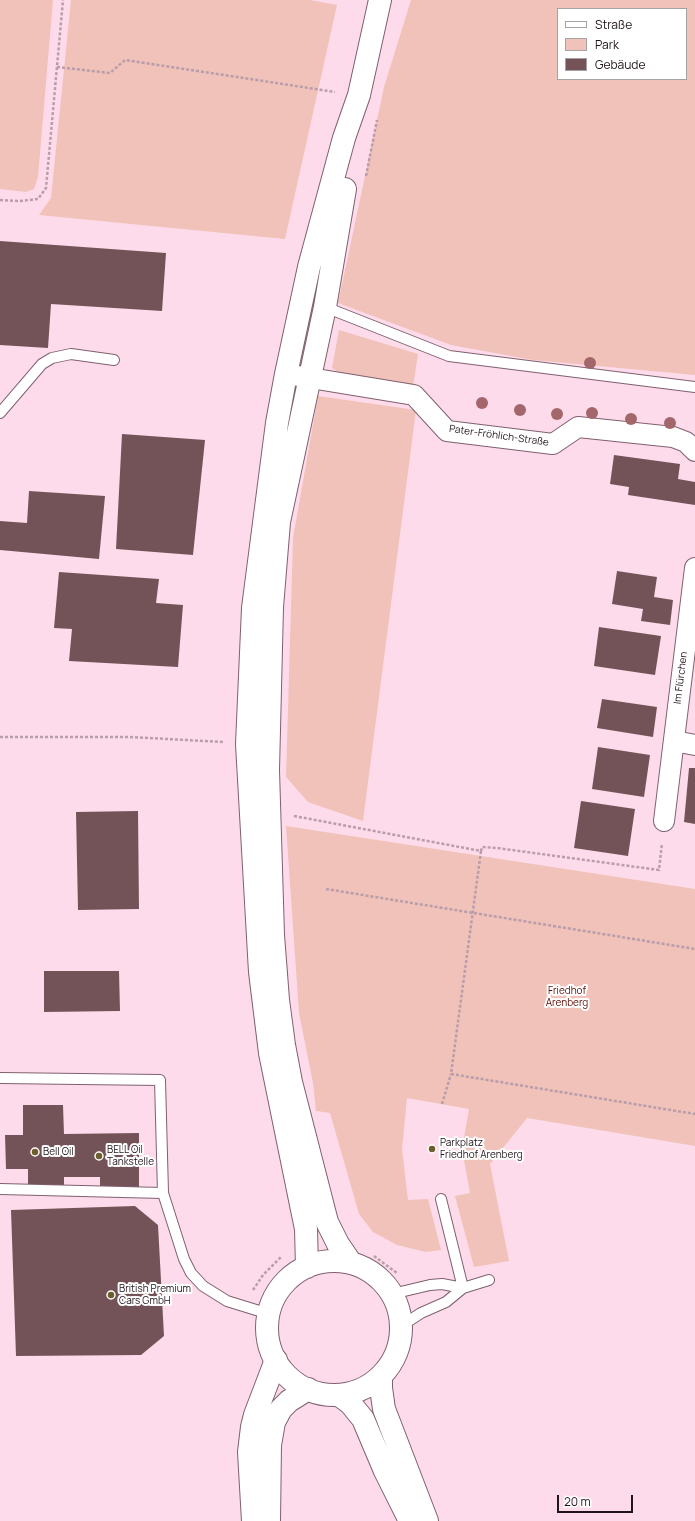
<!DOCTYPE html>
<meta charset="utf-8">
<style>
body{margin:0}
#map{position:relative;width:695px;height:1521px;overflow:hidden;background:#fedbeb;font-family:Manrope,sans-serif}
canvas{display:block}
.legend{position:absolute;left:557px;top:8px;width:130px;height:72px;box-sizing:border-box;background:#fff;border:1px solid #a6a1a3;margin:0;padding:5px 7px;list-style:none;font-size:12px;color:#20141a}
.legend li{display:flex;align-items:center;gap:8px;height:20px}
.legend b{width:20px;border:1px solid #a6a1a3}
.scale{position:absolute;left:557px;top:1495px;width:76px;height:18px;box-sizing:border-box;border:2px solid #20141a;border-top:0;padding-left:5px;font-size:12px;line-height:14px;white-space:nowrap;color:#20141a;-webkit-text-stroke:3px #fff;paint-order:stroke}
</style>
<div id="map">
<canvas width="695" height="1521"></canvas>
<ul class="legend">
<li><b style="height:5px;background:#fff"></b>Straße</li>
<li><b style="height:11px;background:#f1c2b9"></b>Park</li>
<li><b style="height:11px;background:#745358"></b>Gebäude</li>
</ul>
<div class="scale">20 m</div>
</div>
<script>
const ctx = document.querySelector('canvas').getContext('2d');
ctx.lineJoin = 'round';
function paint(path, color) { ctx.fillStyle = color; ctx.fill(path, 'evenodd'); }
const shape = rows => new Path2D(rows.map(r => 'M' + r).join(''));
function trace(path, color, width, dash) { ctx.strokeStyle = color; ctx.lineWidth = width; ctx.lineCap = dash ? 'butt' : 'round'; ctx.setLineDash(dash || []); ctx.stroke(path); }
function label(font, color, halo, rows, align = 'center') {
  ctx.font = font + ' Manrope,sans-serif'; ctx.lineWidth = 4; ctx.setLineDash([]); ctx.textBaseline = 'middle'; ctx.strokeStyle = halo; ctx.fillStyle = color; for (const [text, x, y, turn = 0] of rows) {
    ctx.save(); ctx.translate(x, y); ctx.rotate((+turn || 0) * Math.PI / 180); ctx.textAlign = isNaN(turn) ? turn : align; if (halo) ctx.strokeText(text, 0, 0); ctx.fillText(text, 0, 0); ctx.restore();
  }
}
paint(shape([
 [0,0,53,0,38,177,34,189,26,192,0,189],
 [71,0,310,0,337,5,285,239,39,215,51,198],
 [411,0,695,0,695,375,533,360,451,345,338,303,384,87],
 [558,9,686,9,686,79,558,79],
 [339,330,418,354,413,387,341,374,332,368],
 [318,396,416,410,363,821,308,802,286,777,293,538],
 [286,826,695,889,695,1146,527,1118,490,1164,509,1261,474,1267,455,1196,470,1193,462,1149,469,1109,407,1098,402,1149,408,1200,428,1199,441,1250,426,1252,397,1245,373,1232,359,1214,330,1113,316,1111,313,1083,299,1013]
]), '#f1c2b9');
paint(shape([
 [0,241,166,253,162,311,51,304,48,348,0,345],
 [122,434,205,440,193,555,116,549],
 [614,455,680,464,678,479,695,482,695,505,628,495,629,487,610,484],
 [29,491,105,496,99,559,0,550,0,521,27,523],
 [617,571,657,577,654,597,673,600,670,625,641,621,643,609,612,604],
 [59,572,159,579,156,603,183,605,178,667,69,661,72,629,54,628],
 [599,627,661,636,655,675,594,666],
 [602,699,657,707,653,737,597,728],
 [598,747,650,755,644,797,592,789],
 [689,768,695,768,695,824,684,822],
 [581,801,635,809,628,856,574,848],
 [138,811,139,909,78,910,76,812],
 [44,971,119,971,120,1011,44,1012],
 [23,1105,63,1105,64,1134,139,1133,139,1190,100,1191,100,1177,64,1177,64,1189,28,1190,28,1169,6,1169,5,1135,23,1135],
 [135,1206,158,1225,164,1336,141,1355,16,1356,11,1210]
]), '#745358');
const service = shape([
 [325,307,449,356,695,387],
 [0,413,42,364,52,358,71,354,114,360],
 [0,1078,160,1080,163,1193],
 [0,1189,163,1193,184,1259,191,1273,203,1286,227,1301,269,1314],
 [441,1199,463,1288],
 [392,1294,430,1285,442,1284,463,1288],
 [401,1326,421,1313,446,1302,463,1288,489,1280]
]);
const minor = shape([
 [286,374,414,395,447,431,553,444,578,427,673,437,686,442,695,451],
 [674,741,695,745],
 [664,821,695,568]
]);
const tertiary = shape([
 [253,1521,249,1452,252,1427,255,1415,276,1360],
 [269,1521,270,1445,274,1422,281,1409,289,1401,308,1389]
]);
const secondary = shape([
 [345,189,325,307,279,522,272,607,268,770,273,935,278,1000,284,1045,291,1082,327,1222,338,1244,351,1263],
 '267 1328a67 67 0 1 1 134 0a67 67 0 1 1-134 0Z',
 [307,1267,306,1229,270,1053,260,972,247,744,253,608,277,423,286,374,309,267,344,138,359,95,380,0],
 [381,1376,381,1388,384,1409,427,1521],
 [339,1395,350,1403,363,1419,385,1471,410,1521]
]);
trace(service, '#7f606f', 12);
trace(minor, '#7f606f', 22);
trace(tertiary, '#7f606f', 24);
trace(secondary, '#7f606f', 24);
trace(shape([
 [57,67,110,73,125,60,335,92],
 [366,176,377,120],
 [0,200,20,201,38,199,46,188,63,0],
 [0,737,130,737,223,742],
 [294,816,481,851,482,847,497,848,659,870,662,843],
 [481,851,451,1074,695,1114],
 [326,889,695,949],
 [442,1104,451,1074],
 [374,1256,397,1273],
 [253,1290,263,1275,282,1256]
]), '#b99daa', 2.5, [3, 2]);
trace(service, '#fff', 10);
trace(minor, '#fff', 20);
trace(tertiary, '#fff', 22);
trace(secondary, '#fff', 22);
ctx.fillStyle = '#a3676b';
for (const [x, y] of [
 [590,363],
 [482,403],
 [520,410],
 [592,413],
 [557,414],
 [631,419],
 [670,423]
]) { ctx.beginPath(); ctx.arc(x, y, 6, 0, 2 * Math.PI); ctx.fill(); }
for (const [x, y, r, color] of [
 [432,1149,4,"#6d5f2c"],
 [35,1152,4,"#6d5f2c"],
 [99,1156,4,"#6d5f2c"],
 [111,1295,4,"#6d5f2c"]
]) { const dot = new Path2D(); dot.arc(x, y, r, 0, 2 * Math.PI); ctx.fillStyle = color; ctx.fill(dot); trace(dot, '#fff', 1.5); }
label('10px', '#20141a', '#fff', [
 ["Pater-Fröhlich-Straße",499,436,8],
 ["Im Flürchen",681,678,-83]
]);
label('10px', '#580802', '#fff', [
 ["Friedhof",567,991],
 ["Arenberg",567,1003]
]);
label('10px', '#20141a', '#fff', [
 ["Parkplatz",440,1143],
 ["Friedhof Arenberg",440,1155],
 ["BELL Oil",107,1150],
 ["Tankstelle",107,1162],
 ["Bell Oil",43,1152],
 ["British Premium",119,1289],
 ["Cars GmbH",119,1301]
], 'left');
</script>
